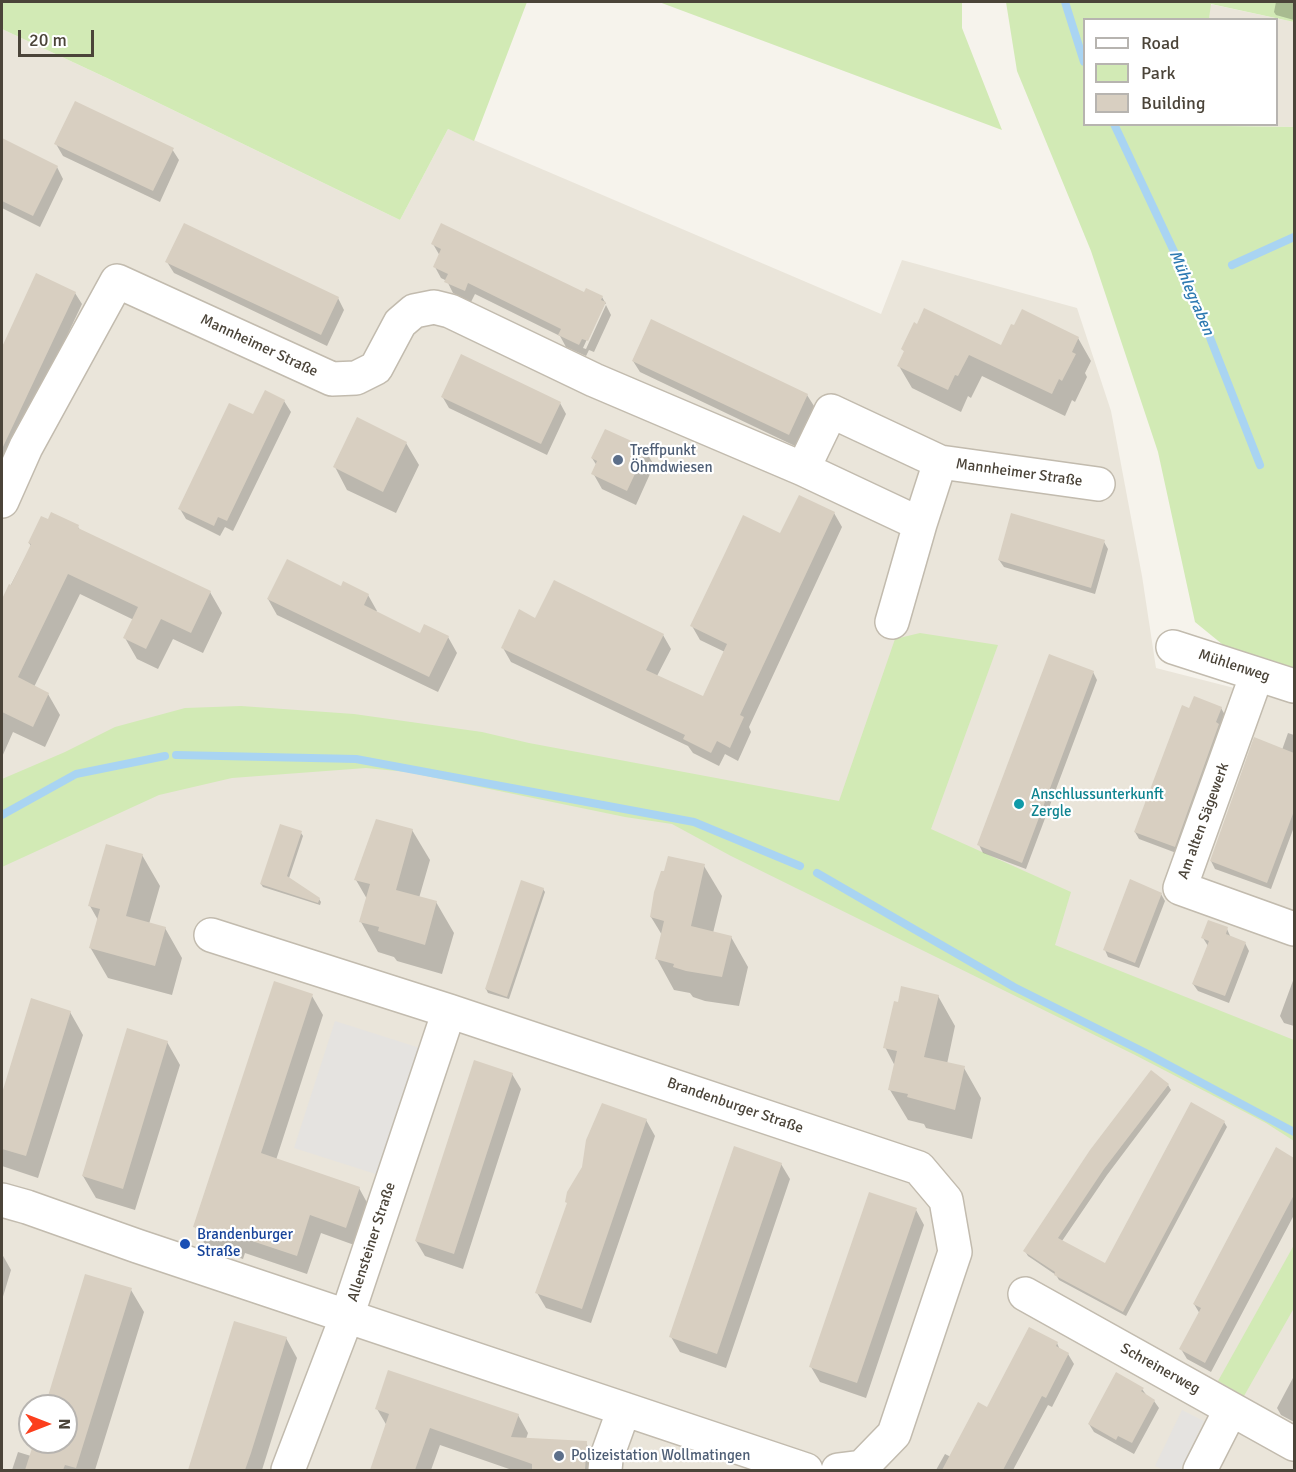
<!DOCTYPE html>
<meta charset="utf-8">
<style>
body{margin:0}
#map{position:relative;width:1296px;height:1472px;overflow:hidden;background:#f6f3ec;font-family:Signika,sans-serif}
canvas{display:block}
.frame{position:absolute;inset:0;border:3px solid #4b4439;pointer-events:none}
.legend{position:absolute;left:1083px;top:18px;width:195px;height:108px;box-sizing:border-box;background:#fff;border:2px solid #b7b4b0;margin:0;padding:8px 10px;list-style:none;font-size:18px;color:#4b4439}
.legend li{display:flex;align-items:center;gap:12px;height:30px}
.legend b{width:30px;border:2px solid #b7b4b0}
.north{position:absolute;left:18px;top:1394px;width:60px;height:60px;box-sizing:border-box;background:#fff;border:2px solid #b7b4b0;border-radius:50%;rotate:90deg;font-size:16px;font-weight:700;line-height:24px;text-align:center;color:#4b4439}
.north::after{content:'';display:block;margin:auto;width:21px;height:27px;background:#fc3f1d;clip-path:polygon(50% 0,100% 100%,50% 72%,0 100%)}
.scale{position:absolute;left:18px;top:30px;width:76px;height:27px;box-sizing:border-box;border:3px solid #4b4439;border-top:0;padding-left:8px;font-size:18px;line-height:21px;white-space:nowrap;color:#4b4439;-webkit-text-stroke:4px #fff;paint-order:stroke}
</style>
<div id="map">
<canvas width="1296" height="1472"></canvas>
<div class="frame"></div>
<ul class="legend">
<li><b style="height:8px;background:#fff"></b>Road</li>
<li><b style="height:16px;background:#d2eab5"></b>Park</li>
<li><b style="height:16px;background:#d8cfc1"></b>Building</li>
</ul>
<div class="north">N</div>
<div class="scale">20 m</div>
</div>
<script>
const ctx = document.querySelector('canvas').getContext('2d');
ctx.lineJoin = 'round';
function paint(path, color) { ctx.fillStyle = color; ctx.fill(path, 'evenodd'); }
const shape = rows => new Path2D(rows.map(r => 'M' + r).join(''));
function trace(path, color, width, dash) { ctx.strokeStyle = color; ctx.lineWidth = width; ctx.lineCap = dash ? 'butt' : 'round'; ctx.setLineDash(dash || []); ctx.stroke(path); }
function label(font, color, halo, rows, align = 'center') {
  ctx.font = font + ' Signika,sans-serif'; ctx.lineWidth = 4.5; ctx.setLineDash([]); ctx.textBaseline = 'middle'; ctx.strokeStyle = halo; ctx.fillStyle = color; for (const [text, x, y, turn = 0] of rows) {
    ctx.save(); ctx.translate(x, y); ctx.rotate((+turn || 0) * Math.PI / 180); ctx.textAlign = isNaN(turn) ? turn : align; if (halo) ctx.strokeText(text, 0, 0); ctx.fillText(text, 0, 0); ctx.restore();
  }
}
paint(shape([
 [1210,4,1294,22,1294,127,1200,125,1276,124,1276,20,1209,19],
 [2,29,107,78,400,220,448,129,881,314,902,260,1077,308,1111,411,1142,576,1156,668,1289,702,1294,687,1294,1470,2,1470],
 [30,1406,66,1406,66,1442,30,1442]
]), '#eae5da');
paint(shape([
 [2,2,527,2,474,141,448,129,400,220,107,78,2,29],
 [659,2,962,2,962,28,1002,130],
 [1006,2,1294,2,1294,22,1211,4,1209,19,1084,20,1084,124,1294,127,1294,672,1244,662,1195,622,1158,452,1091,251,1017,71],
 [920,633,998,645,931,829,1071,892,1055,945,1294,1040,1294,1141,1266,1123,1135,1055,731,856,672,824,625,817,407,772,366,768,232,778,159,795,2,867,2,779,65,752,115,727,185,708,241,706,354,714,482,732,529,743,839,801,895,639],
 [1294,1245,1294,1308,1244,1396,1218,1381]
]), '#d2eab5');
paint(shape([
 [335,1021,423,1049,382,1176,294,1148],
 [1182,1410,1204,1421,1180,1470,1164,1470,1155,1466]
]), '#e5e3e0');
paint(shape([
 [1276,2,1294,2,1294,20,1276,15,1274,12],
 [5,142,57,167,63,179,40,227,2,208,2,150],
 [56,144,172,149,179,160,160,202,63,156],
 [433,244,584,294,602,297,606,304,603,304,583,348,586,349,606,305,611,315,594,352,589,350,586,356,566,347,560,336,475,294,471,302,453,293,447,281,441,278,435,267,440,256],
 [167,262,338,298,344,310,327,346,174,273],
 [37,275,75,293,82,304,2,473,2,351],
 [1078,338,1091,361,1085,373,1087,377,1075,402,1072,400,1065,416,982,376,971,398,968,396,961,412,912,388,899,366,905,353,903,349,1002,347],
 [633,361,807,395,814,406,795,446,640,372],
 [442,396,560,403,566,414,547,455,449,408],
 [284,401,291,412,233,531,225,527,220,536,186,519,180,509,254,416],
 [406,443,419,465,396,513,347,490,335,467],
 [645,450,654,465,636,505,602,489,593,473,597,466,592,458],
 [800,497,834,513,842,527,749,727,751,732,738,761,725,754,719,766,693,753,688,746,511,662,503,648,536,620,663,635,671,649,657,676,703,698,725,652,700,640,692,626,781,535],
 [78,527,80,530,210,592,222,613,203,653,173,639,158,669,137,659,125,638,134,620,80,594,34,687,48,694,60,715,45,747,13,732,2,757,2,610,4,605,2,602,31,546,29,543],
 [1104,542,1108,549,1095,594,1004,567,999,560],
 [342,588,368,595,377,611,376,612,420,635,448,637,457,653,438,692,277,615,268,599],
 [1093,672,1097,680,1026,869,983,853,979,845],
 [1221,708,1225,715,1179,854,1139,839,1135,832,1190,710],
 [1288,733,1294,735,1294,827,1271,889,1215,869,1211,861,1282,750],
 [412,830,430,860,419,898,436,902,454,933,442,974,397,961,394,957,378,952,361,922,367,899,356,880],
 [301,833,303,836,289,878,319,899,321,902,320,905,263,887,261,884],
 [142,855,160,886,149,924,165,928,182,958,172,995,108,978,90,947,98,920,90,906],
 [704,866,722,896,713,933,731,937,748,967,739,1006,705,1001,693,997,690,993,674,990,657,959,662,935,651,917],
 [543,889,545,892,509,999,488,993,486,989],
 [1161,894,1165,901,1139,968,1108,957,1105,950],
 [1227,929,1231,938,1245,943,1249,951,1229,1003,1198,991,1193,984,1208,946,1203,938],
 [1294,978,1294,1026,1284,1023,1280,1016],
 [312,996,323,1015,276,1160,359,1188,370,1208,357,1246,321,1233,307,1274,245,1253,243,1259,206,1246,195,1227],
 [938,996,955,1026,947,1064,964,1068,981,1098,972,1139,926,1128,924,1124,908,1120,890,1090,895,1066,885,1047,899,1004],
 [32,1000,70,1012,83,1035,38,1178,2,1166,2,1098],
 [167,1042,180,1065,135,1210,96,1198,83,1176],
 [512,1074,521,1089,463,1269,425,1256,416,1241],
 [1168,1085,1171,1090,1107,1175,1062,1241,1106,1265,1224,1122,1227,1127,1126,1316,1059,1280,1056,1275,1028,1256,1025,1251],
 [646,1120,655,1136,591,1323,546,1308,537,1293,568,1205],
 [1276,1149,1294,1159,1294,1215,1211,1372,1187,1359,1181,1349,1200,1314,1194,1304],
 [781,1164,790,1179,726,1368,680,1352,671,1337],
 [916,1210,924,1225,866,1398,820,1382,811,1367],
 [2,1254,11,1270,2,1300],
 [131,1290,144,1312,95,1470,12,1470,18,1452,31,1456,36,1442,66,1442,66,1406,47,1406],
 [235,1323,286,1338,297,1358,262,1470,189,1470],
 [1057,1343,1060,1350,1068,1354,1074,1364,1052,1407,1048,1405,1013,1470,936,1470,945,1454,951,1457,988,1409],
 [1294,1376,1294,1422,1281,1415,1277,1408],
 [1142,1389,1147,1396,1154,1401,1159,1408,1134,1454,1094,1432,1089,1424],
 [377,1409,518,1415,528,1433,526,1439,586,1443,596,1461,596,1470,512,1470,440,1445,431,1470,372,1470,387,1426]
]), '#0003');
trace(shape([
 [1065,2,1084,62],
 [1114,124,1187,279,1260,465],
 [1232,265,1294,237],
 [176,755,356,759,694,822,800,866],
 [2,815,76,774,165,756],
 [817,873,1014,987,1144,1052,1294,1132]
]), '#a9d4f2', 8);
paint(shape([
 [75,101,174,148,153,191,54,144],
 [2,138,58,166,33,216,2,201],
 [184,223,339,297,321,335,165,262],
 [441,223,584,292,586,288,603,296,601,300,606,302,588,341,582,339,579,345,558,335,561,329,468,283,465,291,444,282,448,274,433,267,441,249,431,244],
 [36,273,76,292,2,449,2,347],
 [924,308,1001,345,1011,324,1014,325,1022,309,1079,337,1072,352,1076,354,1062,381,1059,379,1052,394,969,355,958,376,955,375,948,390,897,366,904,351,901,349,914,322,917,324],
 [651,319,808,394,789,435,632,361],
 [461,354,561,402,541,444,441,397],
 [265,390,285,400,227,521,218,517,214,526,178,509,229,403,253,414],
 [357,417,407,442,383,492,333,467],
 [605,429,647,448,627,491,591,474,597,461,591,458],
 [799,495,835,512,740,715,744,717,730,748,717,741,711,753,683,739,685,735,501,648,519,609,535,618,554,580,664,634,646,670,703,696,727,644,690,626,726,551,743,515,780,533],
 [51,512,79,525,78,528,211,591,191,633,161,619,146,649,123,638,138,607,68,574,18,677,49,693,33,727,2,712,2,599,9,584,11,585,31,544,28,543,41,516,48,519],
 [1011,513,1105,540,1091,588,998,560],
 [287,559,341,586,343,581,369,594,364,605,420,633,424,624,449,636,429,677,267,599],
 [1049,654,1094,671,1022,863,977,845],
 [1194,696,1222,707,1216,722,1219,724,1175,847,1134,832,1182,705,1189,708],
 [1254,737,1294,753,1294,811,1267,883,1210,861],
 [376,819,413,829,396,890,437,901,425,945,378,931,379,927,359,922,370,884,354,880],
 [280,824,302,831,287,876,320,898,318,903,260,884],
 [106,844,143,854,126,916,166,927,155,966,89,948,100,909,88,906],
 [668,856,705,864,691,926,732,936,722,977,686,971,673,967,674,964,655,959,664,921,650,917,654,892,661,871,664,871],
 [1130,879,1162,893,1135,963,1103,950],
 [521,880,544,888,507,997,485,989],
 [1208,920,1228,927,1226,934,1246,942,1225,996,1192,984,1209,941,1201,938],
 [274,981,313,994,261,1153,360,1187,346,1228,310,1215,297,1256,234,1235,232,1240,193,1227],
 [901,986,939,995,924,1057,965,1066,955,1110,907,1097,908,1094,888,1090,897,1051,883,1048,894,1001,898,1002],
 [31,998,71,1011,26,1156,2,1149,2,1093],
 [127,1028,168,1041,123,1189,82,1176],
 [474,1060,513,1073,454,1254,415,1241],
 [1151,1070,1169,1084,1104,1169,1058,1238,1105,1263,1191,1102,1225,1121,1123,1312,1054,1275,1055,1272,1023,1251,1090,1150],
 [602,1103,647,1119,582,1309,535,1293,567,1203,565,1202,567,1192,582,1167,586,1140],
 [734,1146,782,1163,717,1354,669,1337],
 [1276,1147,1294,1158,1294,1195,1205,1363,1179,1349,1201,1308,1193,1304],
 [869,1192,917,1208,857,1383,809,1367],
 [85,1274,132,1288,76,1468,65,1465,63,1470,25,1470,34,1442,66,1442,66,1406,45,1406],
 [234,1321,287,1337,251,1453,245,1470,188,1470],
 [1029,1327,1058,1342,1056,1346,1069,1353,1046,1398,1042,1396,1003,1470,942,1470,978,1402,987,1407],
 [388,1370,519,1414,511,1437,587,1441,585,1470,532,1470,532,1464,430,1428,415,1470,370,1470,389,1414,375,1409],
 [1116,1372,1144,1388,1141,1391,1155,1400,1132,1443,1118,1436,1116,1440,1088,1424]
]), '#d8cfc1');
const minor = shape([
 [803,469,831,411,940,462],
 [2,501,26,447,117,281,332,379,356,378,376,368,400,323,414,311,434,307,450,311,594,380,803,469,920,524],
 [892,622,920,524,940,462,1098,484],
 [1173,647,1294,686],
 [1257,674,1180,888,1294,929],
 [211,935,449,1011,919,1168,946,1200,955,1252,894,1434,862,1467,838,1470],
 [2,1200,27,1207,137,1246,806,1470],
 [1025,1294,1294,1444],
 [288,1470,347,1316,449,1011],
 [605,1470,606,1459,624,1409],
 [1200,1470,1231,1409]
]);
trace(minor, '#c2bbae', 36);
trace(minor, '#fff', 33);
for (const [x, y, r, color] of [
 [618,460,6,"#5c6f8a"],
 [1019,804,6,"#0f9aa8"],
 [185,1244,6,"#1a4fb4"],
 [559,1456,6,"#5c6f8a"]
]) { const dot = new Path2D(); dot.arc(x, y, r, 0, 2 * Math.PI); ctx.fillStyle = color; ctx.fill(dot); trace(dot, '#fff', 2); }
label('15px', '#4b4439', '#fff', [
 ["Mannheimer Straße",259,346,25],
 ["Mannheimer Straße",1019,473,8],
 ["Mühlenweg",1234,666,18],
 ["Am alten Sägewerk",1204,821,-70],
 ["Brandenburger Straße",735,1106,19],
 ["Allensteiner Straße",372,1242,-72],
 ["Schreinerweg",1160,1369,29]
]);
label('15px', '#4e5e75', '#fff', [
 ["Treffpunkt",630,451],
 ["Öhmdwiesen",630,468],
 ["Polizeistation Wollmatingen",571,1456]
], 'left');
label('15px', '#0d838f', '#fff', [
 ["Anschlussunterkunft",1031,795],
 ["Zergle",1031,812]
], 'left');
label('15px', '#164399', '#fff', [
 ["Brandenburger",197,1235],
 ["Straße",197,1252]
], 'left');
label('italic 16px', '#2e7ab2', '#fff', [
 ["Mühlegraben",1191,293,67]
]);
</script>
